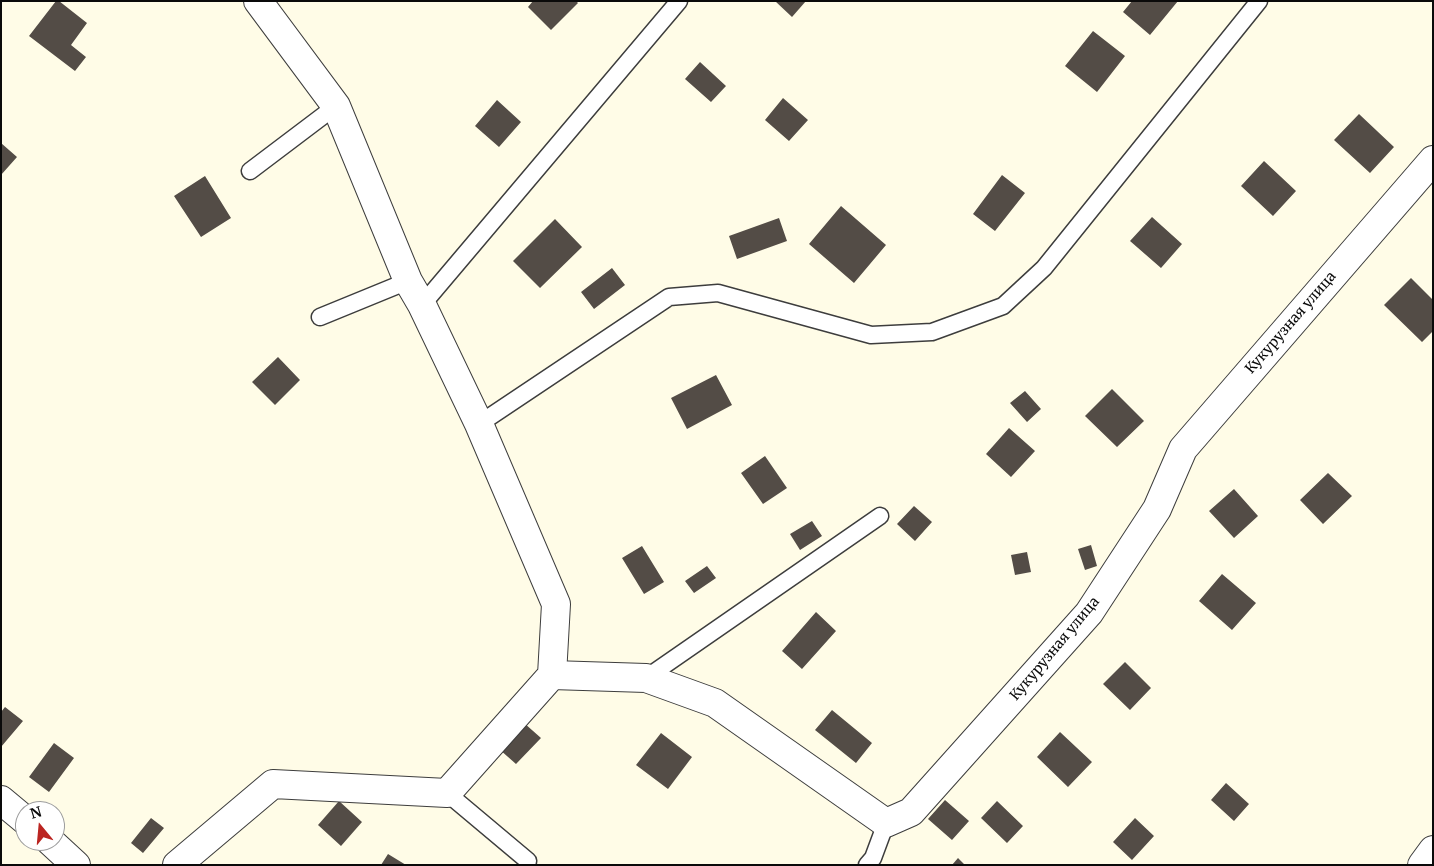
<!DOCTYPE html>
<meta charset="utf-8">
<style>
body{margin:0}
#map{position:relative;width:1434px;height:866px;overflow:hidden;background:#fffce7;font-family:Merriweather,serif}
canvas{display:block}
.frame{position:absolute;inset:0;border:2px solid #0a0a0a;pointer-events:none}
.north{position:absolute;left:15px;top:801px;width:50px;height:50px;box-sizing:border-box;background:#fff;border:1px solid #9d9d9d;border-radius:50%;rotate:343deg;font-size:14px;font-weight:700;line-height:20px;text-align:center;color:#0a0a0a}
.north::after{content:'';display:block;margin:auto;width:18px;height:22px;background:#bb2521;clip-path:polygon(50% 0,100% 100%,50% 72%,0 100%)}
</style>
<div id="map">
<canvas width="1434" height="866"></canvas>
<div class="frame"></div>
<div class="north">N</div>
</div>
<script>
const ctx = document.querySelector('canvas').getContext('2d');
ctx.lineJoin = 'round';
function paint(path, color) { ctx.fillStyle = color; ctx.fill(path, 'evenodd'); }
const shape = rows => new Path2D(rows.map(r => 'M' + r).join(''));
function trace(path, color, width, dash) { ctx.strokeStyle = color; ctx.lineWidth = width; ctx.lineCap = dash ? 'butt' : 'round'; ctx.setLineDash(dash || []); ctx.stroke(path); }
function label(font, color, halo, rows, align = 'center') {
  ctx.font = font + ' Merriweather,serif'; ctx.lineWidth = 5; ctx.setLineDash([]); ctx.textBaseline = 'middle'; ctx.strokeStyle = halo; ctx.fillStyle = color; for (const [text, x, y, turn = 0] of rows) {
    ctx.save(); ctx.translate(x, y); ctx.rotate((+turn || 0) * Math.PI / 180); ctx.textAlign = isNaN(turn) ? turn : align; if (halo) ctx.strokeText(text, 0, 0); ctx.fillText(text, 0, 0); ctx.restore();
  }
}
paint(shape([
 [56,1,59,1,87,23,71,45,86,57,75,71,29,36],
 [533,1,576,1,578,3,551,30,528,7],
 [775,1,806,1,792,17],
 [1132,1,1178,1,1150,35,1123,12],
 [1093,31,1125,56,1097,92,1065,66],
 [700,62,726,86,711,102,685,79],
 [783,98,808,120,789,141,765,120],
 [497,100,521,122,499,147,475,126],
 [1359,114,1394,147,1370,173,1334,140],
 [1,143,17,157,1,175],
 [1264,161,1296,191,1273,216,1241,186],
 [1002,175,1025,193,995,231,973,214],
 [205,176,231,218,201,237,174,196],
 [841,206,886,245,854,283,809,244],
 [1152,217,1182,244,1161,268,1130,241],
 [779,218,787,241,737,259,729,236],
 [555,219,582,247,540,288,513,261],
 [612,268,625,285,594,309,581,292],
 [1411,278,1433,300,1433,331,1422,342,1384,305],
 [278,357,300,380,275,405,252,382],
 [716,375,732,405,687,429,671,398],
 [1112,389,1144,421,1117,447,1085,416],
 [1025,391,1041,409,1027,422,1010,403],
 [1009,428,1035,451,1011,477,986,454],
 [765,456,787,488,763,504,741,473],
 [1328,473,1352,496,1323,524,1300,500],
 [1234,489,1258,516,1234,538,1209,511],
 [914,506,932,522,915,541,897,524],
 [812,521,822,536,800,550,790,534],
 [1091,545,1097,566,1085,570,1078,549],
 [642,546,664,582,644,594,622,558],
 [1027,552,1031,572,1015,575,1011,555],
 [707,566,716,578,694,593,685,581],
 [1222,574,1256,603,1232,630,1199,601],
 [816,612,836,631,802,669,782,651],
 [1125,662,1151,688,1130,710,1103,684],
 [5,707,23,721,1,747,1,712],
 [832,710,872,743,856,763,815,730],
 [524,723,541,738,516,764,499,749],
 [1060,732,1092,762,1068,787,1037,757],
 [661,733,692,757,668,789,636,765],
 [54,743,74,758,49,792,29,777],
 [1226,783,1249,804,1234,821,1211,800],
 [945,800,969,821,952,840,928,819],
 [339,801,362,822,341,846,318,825],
 [997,801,1023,826,1007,843,981,818],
 [151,818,164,828,143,853,131,843],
 [1135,818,1154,836,1132,860,1113,842],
 [388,854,406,865,381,865],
 [958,858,965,865,952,865]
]), '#534c46');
const lane = shape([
 [250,171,336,106],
 [422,305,679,1],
 [320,317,408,281],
 [479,424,669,297,718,293,871,335,932,332,1003,306,1044,268,1259,1],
 [646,678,880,516],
 [447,793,528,861],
 [867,865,873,858,886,823]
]);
const street = shape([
 [552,675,646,678,715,703,886,823,911,812,1089,613,1157,509,1183,449,1433,160],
 [1,800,25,820],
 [50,841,76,865],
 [177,865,273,784,447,793,552,675,556,604,479,424,422,305,408,281,336,106,258,1],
 [1422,865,1433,850]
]);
trace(lane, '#3d3d3d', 19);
trace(street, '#3d3d3d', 30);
trace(lane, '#fff', 16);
trace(street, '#fff', 28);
label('14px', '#0a0a0a', '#fff', [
 ["Кукурузная улица",1291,323,-49],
 ["Кукурузная улица",1055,649,-50]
]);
</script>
